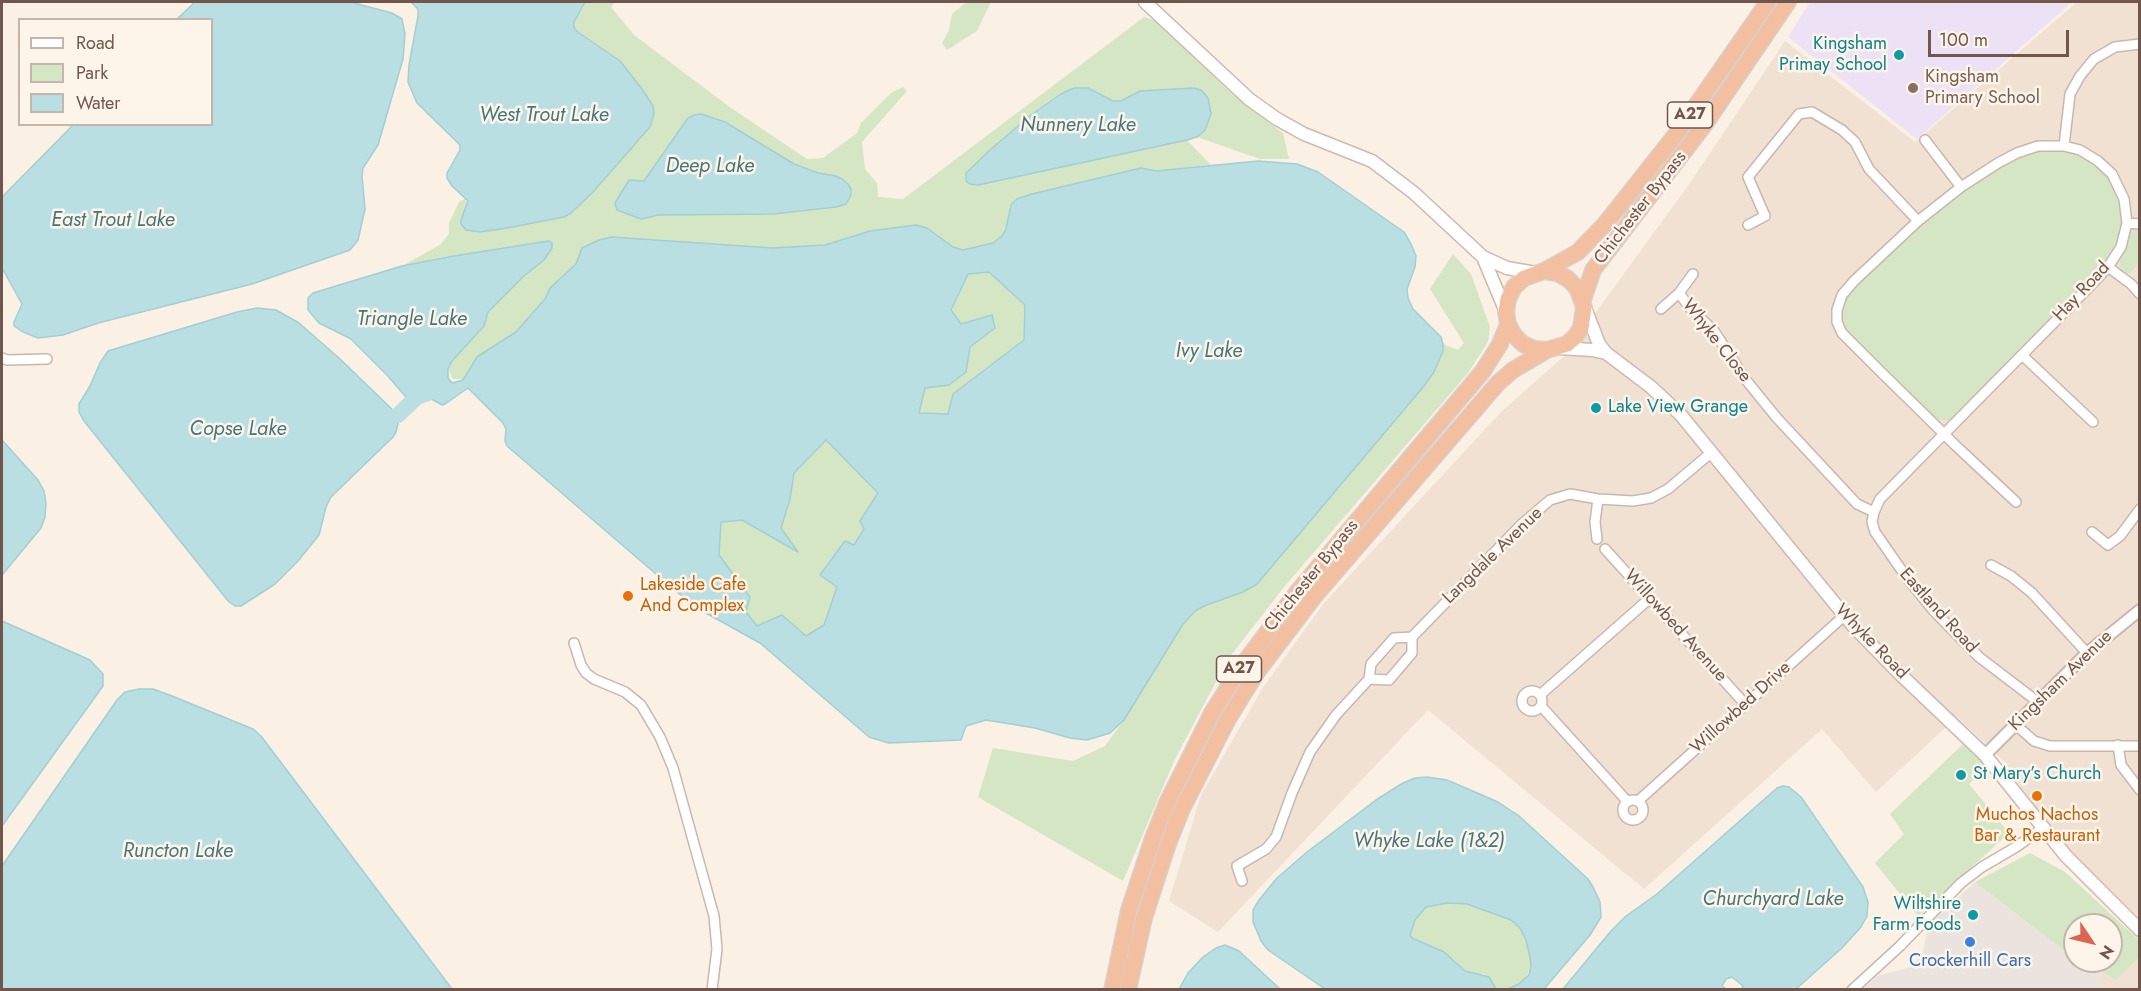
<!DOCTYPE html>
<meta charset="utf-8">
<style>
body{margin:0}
#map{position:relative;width:2141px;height:991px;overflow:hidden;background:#faf0e4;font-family:Jost,sans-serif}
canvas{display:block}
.frame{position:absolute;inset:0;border:3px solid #70564c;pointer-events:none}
.legend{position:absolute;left:18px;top:18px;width:195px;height:108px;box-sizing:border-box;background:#fdf4ea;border:2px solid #c5b5ab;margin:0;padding:8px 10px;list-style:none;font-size:18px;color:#70564c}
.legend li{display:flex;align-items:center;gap:12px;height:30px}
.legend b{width:30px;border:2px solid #c5b5ab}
.north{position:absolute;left:2063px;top:913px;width:60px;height:60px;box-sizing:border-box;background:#fdf4ea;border:2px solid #c5b5ab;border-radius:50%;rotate:125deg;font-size:16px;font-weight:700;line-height:24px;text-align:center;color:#70564c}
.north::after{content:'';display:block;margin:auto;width:21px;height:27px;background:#db6752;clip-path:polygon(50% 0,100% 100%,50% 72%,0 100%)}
.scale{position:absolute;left:1928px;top:30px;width:141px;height:27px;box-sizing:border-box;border:3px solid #70564c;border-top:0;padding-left:8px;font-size:18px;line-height:21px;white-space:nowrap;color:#70564c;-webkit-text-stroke:4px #fdf4ea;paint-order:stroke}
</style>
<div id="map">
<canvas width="2141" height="991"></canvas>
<div class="frame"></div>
<ul class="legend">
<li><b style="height:8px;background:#fff"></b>Road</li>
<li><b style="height:16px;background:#d4e6c4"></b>Park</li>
<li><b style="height:16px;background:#badfe2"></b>Water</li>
</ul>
<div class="north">N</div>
<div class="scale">100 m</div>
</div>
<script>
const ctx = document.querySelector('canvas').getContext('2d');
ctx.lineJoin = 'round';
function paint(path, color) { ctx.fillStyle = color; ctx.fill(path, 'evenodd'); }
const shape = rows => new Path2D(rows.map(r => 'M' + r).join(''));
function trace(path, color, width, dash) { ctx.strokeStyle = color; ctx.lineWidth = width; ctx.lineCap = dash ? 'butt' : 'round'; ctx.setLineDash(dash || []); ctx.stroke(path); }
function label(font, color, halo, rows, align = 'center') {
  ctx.font = font + ' Jost,sans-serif'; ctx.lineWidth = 5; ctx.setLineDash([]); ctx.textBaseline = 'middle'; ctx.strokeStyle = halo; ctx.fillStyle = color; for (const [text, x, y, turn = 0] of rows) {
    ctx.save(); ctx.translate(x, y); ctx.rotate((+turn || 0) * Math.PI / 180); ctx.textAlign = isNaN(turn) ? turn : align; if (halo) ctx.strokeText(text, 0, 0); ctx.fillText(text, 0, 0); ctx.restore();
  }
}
paint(shape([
 [2077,2,2139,2,2139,918,2068,849,2022,789,2005,762,1957,717,1876,792,1822,729,1644,889,1428,710,1218,932,1169,901,1201,795,1262,689,1324,603,1502,411,1564,356,1690,183,1785,41,1915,142],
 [2139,958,2139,989,2108,989,2096,981,2102,972,2116,980]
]), '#f1e1d3');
paint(shape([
 [1975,882,2058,946,2075,956,2075,961,2084,961,2102,972,2097,981,2108,989,1862,990,1877,976,1911,967,1922,955,1929,924]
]), '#eae3de');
paint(shape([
 [1810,2,2072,2,1917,139,1788,37]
]), '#ede1f6');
paint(shape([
 [585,2,615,2,611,7,634,35,731,108,807,159,823,158,857,133,861,123,891,93,903,87,907,91,862,142,865,169,877,183,878,197,903,199,1144,17,1157,21,1233,95,1283,133,1289,159,1260,159,1197,137,1204,130,1201,90,1194,88,1134,93,1121,101,1113,101,1096,92,1061,94,1031,115,990,150,978,185,1187,140,1211,165,1156,171,1141,168,1017,199,1010,205,1006,229,1002,236,993,243,963,250,953,247,916,225,870,231,825,245,773,248,611,237,582,248,576,264,551,288,545,299,516,332,477,357,465,379,453,379,448,369,452,361,483,326,487,312,524,276,544,260,448,256,402,266,440,245,449,234,449,223,459,202,466,198,467,205,463,215,480,232,564,217,641,139,653,119,653,106,620,61,579,33,574,28,574,22],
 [972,2,991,2,977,31,947,50,942,43,949,30,952,14,964,4],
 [2055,149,2072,152,2086,157,2101,170,2110,181,2120,205,2121,221,2115,248,2105,264,1952,421,1935,419,1848,332,1843,324,1842,302,1848,292,1894,248,1961,193,2003,165,2031,152],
 [2139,228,2139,263,2130,273,2127,273,2120,266,2119,259,2129,234,2135,229],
 [1453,254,1471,274,1490,327,1488,342,1468,373,1284,587,1228,659,1175,759,1123,881,978,797,993,748,1073,761,1105,746,1124,720,1183,624,1195,611,1204,606,1243,592,1257,583,1424,386,1434,372,1443,351,1443,344,1458,350,1464,343,1430,289],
 [989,272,1025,305,1024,340,954,394,948,414,918,413,925,388,949,385,970,347,995,328,961,324,951,310,968,274],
 [826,440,878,493,860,520,864,529,854,545,820,575,837,587,824,625,806,636,757,626,746,612,719,555,721,521,741,520,797,551,781,528,790,499,794,473],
 [1963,744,1987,767,1969,784,2009,833,1918,916,1875,863,1904,834,1890,814],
 [2030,853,2065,872,2139,940,2139,958,2116,980,2084,961,2111,961,2111,925,2075,925,2075,956,2058,946,1975,882],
 [1447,903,1467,904,1483,908,1511,920,1520,928,1526,940,1530,957,1531,967,1525,980,1512,988,1496,989,1493,983,1484,974,1472,974,1465,971,1453,959,1412,938,1410,935,1410,929,1419,914,1426,907]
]), '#d4e6c4');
const water = shape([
 [195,2,350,2,392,13,402,19,405,34,403,59,378,145,363,168,362,176,365,209,358,240,350,250,252,284,98,323,63,335,38,338,23,332,14,326,14,322,22,304,2,268,2,197,73,125,212,124,212,20,177,19,195,2],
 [411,2,585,2,574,22,574,28,579,33,620,61,642,89,653,106,654,113,650,127,592,193,571,213,564,217,507,228,480,232,466,230,461,224,461,220,468,201,452,186,447,178,447,173,460,150,460,145,417,103,408,82,409,65,418,16,418,9,411,2],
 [1074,88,1088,88,1113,101,1121,101,1140,91,1194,88,1201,90,1208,98,1211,114,1205,130,1197,137,1187,140,978,185,970,184,966,181,966,173,990,150,1031,115,1061,94,1074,88],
 [701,114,725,122,794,164,818,173,836,176,842,179,848,184,851,189,851,195,846,204,836,207,773,214,658,215,641,219,617,210,615,203,629,180,644,181,688,118,694,115,701,114],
 [1258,161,1297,164,1318,172,1404,232,1411,244,1416,256,1415,267,1407,289,1408,298,1413,309,1441,337,1443,344,1443,351,1434,372,1424,386,1257,584,1243,592,1204,606,1195,611,1183,624,1124,720,1110,733,1087,740,1070,738,1035,728,986,720,966,726,961,740,889,743,869,737,760,643,704,612,678,593,507,446,505,441,506,429,503,423,468,388,445,404,442,405,428,397,415,404,411,403,387,375,351,339,319,323,308,310,308,298,313,293,402,266,448,257,549,241,552,243,552,248,544,260,524,276,488,312,484,326,452,361,448,369,448,378,452,383,463,380,477,357,516,332,545,299,550,288,576,264,582,248,599,240,611,237,773,248,825,245,870,231,916,225,927,228,953,247,963,250,993,243,1002,236,1006,229,1011,205,1017,199,1032,194,1141,168,1156,171,1258,161],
 [989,272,1025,305,1024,340,953,394,948,414,919,413,925,388,949,385,966,372,970,347,995,328,992,315,961,324,951,310,968,274,989,272],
 [826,440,878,493,860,521,864,529,854,545,845,541,820,575,837,587,824,625,806,636,782,615,757,626,746,612,750,597,719,555,721,522,742,520,798,552,781,528,790,499,794,473,826,440],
 [257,308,276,310,299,323,339,358,398,415,399,420,396,432,393,437,331,497,326,507,319,535,298,561,275,584,241,606,235,606,229,602,84,421,79,412,79,404,90,386,100,363,108,351,237,312,257,308],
 [2,440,38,480,44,491,46,503,45,517,41,528,2,575,2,440],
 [2,621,90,660,103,674,103,686,2,826,2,621],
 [139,689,153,689,172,696,253,729,261,736,452,989,2,989,2,866,117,700,125,692,139,689],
 [1427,777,1447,780,1498,802,1519,816,1588,879,1593,887,1600,902,1601,917,1590,935,1544,989,1508,989,1519,984,1529,975,1531,967,1530,957,1526,940,1520,928,1511,920,1467,904,1447,903,1426,907,1415,920,1410,935,1412,938,1444,952,1465,971,1489,977,1496,989,1325,989,1268,950,1261,941,1253,922,1253,910,1259,900,1277,878,1307,852,1376,800,1403,783,1415,778,1427,777],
 [1783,786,1789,787,1801,797,1863,887,1868,902,1867,916,1861,927,1842,948,1796,989,1742,989,1743,986,1732,977,1726,979,1722,986,1726,989,1563,989,1611,931,1626,916,1657,894,1777,788,1783,786],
 [1225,945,1239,951,1280,989,1179,989,1188,973,1203,957,1216,948,1225,945]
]);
paint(water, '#badfe2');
trace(water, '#a1cfd3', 1.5);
trace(shape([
 [398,415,417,397,428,393]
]), '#badfe2', 16);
const minor = shape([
 [1925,140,1961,187],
 [2064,146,2070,94,2080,76,2094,59,2115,47,2140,44],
 [2127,223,2140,224],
 [1748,225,1765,216,1748,177,1799,114,1812,112,1842,130,1855,142,1869,169,1918,221],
 [2108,267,2131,284,2140,294],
 [1693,274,1679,293,1690,308,1714,331,1746,380,1776,417,1857,504,1874,512],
 [1661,309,1679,293],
 [2022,355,2093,422],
 [2,358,7,360,47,359],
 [2016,502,1954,444,1937,427,1881,372,1842,333,1837,322,1837,310,1842,295,1854,281,1918,221,1961,187,1998,163,2017,153,2038,146,2064,146,2080,150,2098,161,2112,174,2124,199,2127,223,2121,247,2108,267,2095,281,1944,434,1880,499,1874,512,1872,522,1875,532,1907,578,1933,610,1979,657,2038,702],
 [2092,532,2108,545,2120,536,2140,509],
 [1597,539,1595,522,1598,499],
 [1605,549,1745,704],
 [1991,565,2011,576,2032,593,2087,653],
 [574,643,581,665,586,673,594,679,625,692,641,705,660,737,673,768,714,916,717,949,712,990],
 [1369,679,1371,664,1394,638,1412,637],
 '1522 701a10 10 0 1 1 20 0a10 10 0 1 1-20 0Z',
 [1540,695,1649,599],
 [1541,706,1627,801],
 [2016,725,2034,741,2050,746,2140,746],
 [2118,745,2121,765,2140,790],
 '1623 810a10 10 0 1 1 20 0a10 10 0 1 1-20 0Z',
 [1638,801,1844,616],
 [1242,881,1237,866,1266,849,1276,837,1292,793,1310,752,1336,715,1369,679,1389,680,1412,653,1412,637,1522,524,1550,500,1570,494,1598,499,1633,501,1651,498,1668,489,1712,452],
 [1852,990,1900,946,1961,883,1982,867,2016,847,2043,828]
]);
const tertiary = shape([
 [1985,755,2087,653,2140,610]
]);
const secondary = shape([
 [1145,2,1249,99,1277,119,1304,134,1372,161,1414,193,1483,257,1507,268,1536,273],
 [1483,257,1506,312],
 [1585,308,1599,344,1606,353,1651,387,1680,414,1854,627,1900,674,1985,755,2066,856,2140,930],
 [1560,348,1592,350,1606,353]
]);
const trunk = shape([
 [1544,271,1557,273,1568,279,1577,288,1584,307,1581,328,1575,337,1567,344,1547,350,1534,349,1523,344,1514,335,1508,324,1506,312,1508,299,1514,287,1524,278,1544,271,1578,252,1605,224,1677,133,1768,2],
 [1583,300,1593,270,1705,124,1788,2],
 [1112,990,1129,910,1153,838,1167,803,1212,713,1239,670,1299,590,1483,371,1500,344,1508,324],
 [1128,990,1144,918,1168,844,1182,809,1228,719,1257,672,1313,598,1498,383,1513,370,1547,350]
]);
trace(minor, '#cab7ab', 12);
trace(tertiary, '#cab7ab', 14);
trace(secondary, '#cfb9ac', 15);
trace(trunk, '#d7d0cd', 18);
trace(minor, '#fff', 9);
trace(tertiary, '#fff', 10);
trace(secondary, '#fff', 12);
trace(trunk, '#f2bfa0', 15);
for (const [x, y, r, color] of [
 [1899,55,6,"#0f9aa8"],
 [1913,88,6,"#8d6e63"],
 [1596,408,6,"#0f9aa8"],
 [628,596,6,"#e8710a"],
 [1961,775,6,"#0f9aa8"],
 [2037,796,6,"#e8710a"],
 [1973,915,6,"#0f9aa8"],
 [1970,942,6,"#3f7fe0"]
]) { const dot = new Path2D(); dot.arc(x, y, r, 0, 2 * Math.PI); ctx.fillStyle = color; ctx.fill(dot); trace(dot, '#fdf4ea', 2); }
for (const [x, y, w] of [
 [1690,115,45],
 [1239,669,45]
]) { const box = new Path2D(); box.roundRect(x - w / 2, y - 13, w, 26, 4.5); ctx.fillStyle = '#fdf4ea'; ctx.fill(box); trace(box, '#70564c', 1.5); }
label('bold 16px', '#70564c', null, [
 ["A27",1690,115],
 ["A27",1239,669]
]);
label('18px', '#0d838f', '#fdf4ea', [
 ["Kingsham",1887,45],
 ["Primay School",1887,66],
 ["Lake View Grange",1608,408,"left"],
 ["St Mary’s Church",1973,775,"left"],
 ["Wiltshire",1961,905],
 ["Farm Foods",1961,926]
], 'right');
label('18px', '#785e54', '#fdf4ea', [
 ["Kingsham",1925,78],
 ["Primary School",1925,99]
], 'left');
label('18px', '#70564c', '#fdf4ea', [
 ["Chichester Bypass",1641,208,-52],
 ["Hay Road",2082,292,-47],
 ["Whyke Close",1716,341,52],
 ["Langdale Avenue",1493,556,-44],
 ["Chichester Bypass",1312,576,-51],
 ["Eastland Road",1938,611,48],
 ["Willowbed Avenue",1675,626,48],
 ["Whyke Road",1871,642,46],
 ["Kingsham Avenue",2061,681,-44],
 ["Willowbed Drive",1741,708,-42]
]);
label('18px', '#c56008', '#fdf4ea', [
 ["Lakeside Cafe",640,586],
 ["And Complex",640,607],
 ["Muchos Nachos",2037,816,"center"],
 ["Bar & Restaurant",2037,837,"center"]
], 'left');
label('18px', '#366cbe', '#fdf4ea', [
 ["Crockerhill Cars",1970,962]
]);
label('italic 20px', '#44767b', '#fdf4ea', [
 ["West Trout Lake",544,116],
 ["Nunnery Lake",1078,126],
 ["Deep Lake",710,167],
 ["East Trout Lake",113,221],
 ["Triangle Lake",412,320],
 ["Ivy Lake",1209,352],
 ["Copse Lake",238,430],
 ["Whyke Lake (1&2)",1429,842],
 ["Runcton Lake",178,852],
 ["Churchyard Lake",1773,900]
]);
</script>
